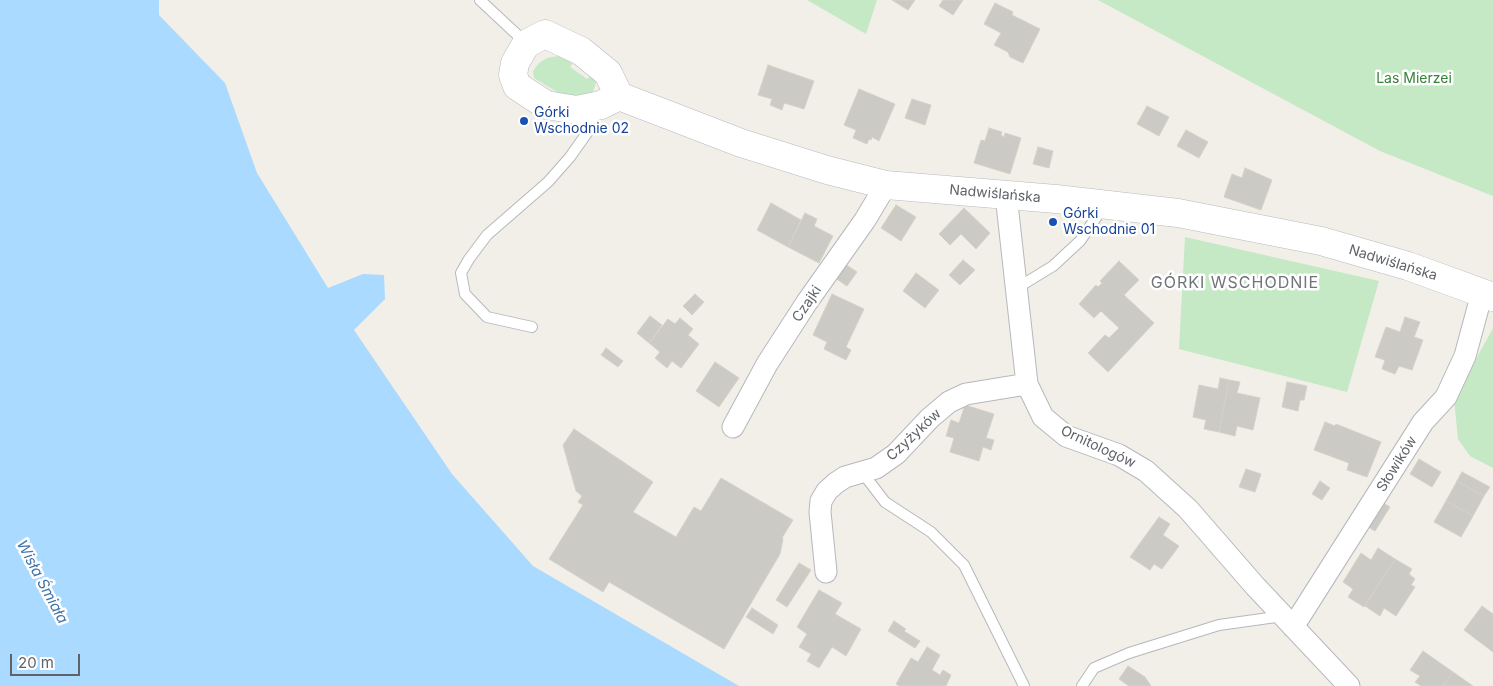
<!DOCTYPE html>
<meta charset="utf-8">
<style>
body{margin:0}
#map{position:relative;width:1493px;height:686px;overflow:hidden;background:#f1efe8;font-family:Inter,sans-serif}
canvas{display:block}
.scale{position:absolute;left:10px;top:654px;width:70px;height:22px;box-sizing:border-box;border:2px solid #5f6368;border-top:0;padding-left:6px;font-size:15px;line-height:18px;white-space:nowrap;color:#5f6368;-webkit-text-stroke:4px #fff;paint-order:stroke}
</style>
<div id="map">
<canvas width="1493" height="686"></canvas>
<div class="scale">20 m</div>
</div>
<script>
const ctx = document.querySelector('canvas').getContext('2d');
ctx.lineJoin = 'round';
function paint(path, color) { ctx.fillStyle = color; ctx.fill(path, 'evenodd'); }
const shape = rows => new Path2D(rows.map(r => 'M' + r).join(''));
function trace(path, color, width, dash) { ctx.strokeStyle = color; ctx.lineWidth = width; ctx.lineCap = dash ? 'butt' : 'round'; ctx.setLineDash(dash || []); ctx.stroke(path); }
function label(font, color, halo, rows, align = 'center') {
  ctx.font = font + ' Inter,sans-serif'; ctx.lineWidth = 5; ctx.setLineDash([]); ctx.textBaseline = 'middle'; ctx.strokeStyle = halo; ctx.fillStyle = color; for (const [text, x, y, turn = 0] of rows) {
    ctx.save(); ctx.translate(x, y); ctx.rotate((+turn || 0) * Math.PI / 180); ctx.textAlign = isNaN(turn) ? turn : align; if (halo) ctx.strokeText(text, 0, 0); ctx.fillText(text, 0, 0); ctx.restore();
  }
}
paint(shape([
 [807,0,877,0,866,34],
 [1098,0,1493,0,1493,196,1380,151],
 [558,56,565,57,574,61,570,67,587,79,592,75,595,79,596,83,593,92,588,95,568,96,557,92,534,78,533,71,539,63,547,58],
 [1185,237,1379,281,1347,392,1179,349],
 [1493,328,1493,468,1470,456,1458,439,1454,399]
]), '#c5e8c5');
paint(shape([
 [0,0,159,0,159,15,225,83,257,173,328,288,363,274,384,275,385,299,354,330,452,474,533,566,739,686,0,686]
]), '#aadaff');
const building = shape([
 [892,0,915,0,908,10,892,0],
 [943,0,963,0,953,15,939,6,943,0],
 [995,3,1013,12,1012,15,1040,29,1023,63,1010,57,1008,52,994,45,1001,33,984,24,995,3],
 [768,65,814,81,804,109,784,103,782,110,770,105,772,99,758,95,768,65],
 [859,89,895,104,879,141,872,137,871,140,869,139,867,144,853,138,856,130,844,125,859,89],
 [912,99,931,105,925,125,905,118,912,99],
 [1147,106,1169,117,1159,136,1137,124,1147,106],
 [989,128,1002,132,1001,135,1004,137,1005,133,1021,138,1010,174,974,163,981,140,985,141,989,128],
 [1186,130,1208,142,1199,158,1177,146,1186,130],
 [1038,147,1053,151,1049,168,1033,164,1038,147],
 [1245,168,1272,180,1261,210,1224,197,1232,174,1242,178,1245,168],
 [771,203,801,220,788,247,757,230,771,203],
 [896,205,916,217,901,241,881,228,896,205],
 [964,208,990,233,976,249,961,234,950,245,939,234,964,208],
 [805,213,817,219,814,226,833,236,819,263,788,247,805,213],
 [963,260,975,270,960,285,949,275,963,260],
 [1119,261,1139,280,1124,295,1154,323,1108,372,1088,353,1105,335,1109,338,1119,328,1101,311,1094,318,1079,304,1096,285,1098,287,1102,283,1100,281,1119,261],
 [845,264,857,272,847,286,835,278,845,264],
 [916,273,939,290,925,308,903,291,916,273],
 [695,294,704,302,692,315,683,306,695,294],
 [832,294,864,309,846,347,851,350,846,360,824,349,827,342,813,335,832,294],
 [650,316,662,325,649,343,637,333,650,316],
 [1405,317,1420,322,1414,337,1423,340,1412,370,1399,366,1395,374,1382,369,1385,360,1375,357,1386,327,1400,332,1405,317],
 [680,318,693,329,688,335,699,344,681,368,672,361,667,368,655,358,660,352,649,343,668,319,675,324,680,318],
 [606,348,623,361,618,367,601,355,606,348],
 [715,362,739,378,719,407,696,391,715,362],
 [1220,378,1229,380,1219,432,1204,429,1206,420,1193,417,1199,385,1218,389,1220,378],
 [1229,380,1240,382,1237,393,1260,398,1253,430,1237,426,1235,436,1219,432,1229,380],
 [1287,382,1307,386,1304,400,1300,400,1298,411,1282,407,1287,382],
 [965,405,994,414,986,438,994,440,991,450,983,447,979,461,950,452,954,438,946,436,951,420,959,423,965,405],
 [1325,422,1335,426,1336,424,1381,442,1367,477,1347,470,1349,463,1314,450,1325,422],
 [574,429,653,482,633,512,676,537,694,507,701,511,721,478,793,520,782,538,783,539,780,554,724,649,609,582,603,592,549,559,583,505,578,502,582,496,576,491,563,445,574,429],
 [1419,459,1441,472,1432,487,1410,474,1419,459],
 [1246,469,1261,474,1255,492,1239,487,1246,469],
 [1462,472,1490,487,1484,496,1457,481,1462,472],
 [1320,481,1330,488,1322,500,1312,494,1320,481],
 [1457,481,1484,496,1473,516,1446,501,1457,481],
 [1380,501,1390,507,1375,531,1365,525,1380,501],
 [1446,501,1473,516,1461,537,1434,522,1446,501],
 [1159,517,1170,524,1163,535,1179,546,1162,569,1154,564,1150,570,1130,557,1159,517],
 [1378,548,1395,559,1364,607,1348,597,1353,589,1343,582,1361,553,1371,560,1378,548],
 [1395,559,1412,569,1409,574,1415,579,1411,585,1415,587,1396,616,1384,608,1380,616,1365,606,1395,559],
 [799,563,811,570,787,607,776,600,799,563],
 [819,590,842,603,835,614,861,629,846,656,832,647,819,668,807,661,811,654,799,647,807,634,797,627,819,590],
 [1482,606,1493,614,1493,652,1464,630,1482,606],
 [752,608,778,625,773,634,746,617,752,608],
 [894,621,906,629,904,631,920,641,915,648,888,631,894,621],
 [927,647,940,655,932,670,940,675,943,670,951,675,946,686,899,686,896,684,911,658,918,662,927,647],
 [1423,651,1453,672,1443,686,1421,686,1415,682,1420,676,1410,670,1423,651],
 [1128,666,1145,677,1151,686,1129,686,1119,679,1128,666],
 [1453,672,1473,686,1443,686,1453,672]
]);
paint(building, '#cccac5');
trace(building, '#d6d1c6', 1);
const lane = shape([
 [480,0,526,43],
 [1017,288,1053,266,1080,241,1104,206],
 [532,327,487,317,465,294,461,273,469,259,487,235,548,182,570,157,589,130,596,109],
 [862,472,885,502,931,532,964,565,1024,686],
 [1082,686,1094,668,1129,653,1219,625,1283,616]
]);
const street = shape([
 [1006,195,1027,384,1043,417,1066,436,1119,455,1146,471,1188,509,1255,586,1349,686],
 [733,427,767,364,807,302,865,220,886,185],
 [826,572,820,512,821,501,827,491,836,483,845,477,876,468,896,454,930,418,949,402,966,394,1027,384],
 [1293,627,1423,422,1446,397,1465,356,1482,293]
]);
const secondary = shape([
 [619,96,601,105,577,110,546,105,517,86,513,75,515,63,526,44,545,34,581,51,608,73,619,96,741,143,827,170,886,185,1056,199,1178,213,1321,241,1408,266,1493,297]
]);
trace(lane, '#b5b8bc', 12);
trace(street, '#b5b8bc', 23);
trace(secondary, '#b6babf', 29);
trace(lane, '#fff', 10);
trace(street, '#fff', 21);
trace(secondary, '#fff', 28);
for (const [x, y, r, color] of [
 [524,121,5,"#1a4fb4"],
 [1053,222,5,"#1a4fb4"]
]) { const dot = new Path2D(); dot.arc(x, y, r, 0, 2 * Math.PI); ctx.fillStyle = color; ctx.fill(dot); trace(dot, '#fff', 2); }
label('14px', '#348238', '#fff', [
 ["Las Mierzei",1414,79]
]);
label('14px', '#164399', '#fff', [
 ["Górki",534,113],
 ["Wschodnie 02",534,129],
 ["Górki",1063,214],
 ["Wschodnie 01",1063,230]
], 'left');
label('14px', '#5f6368', '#fff', [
 ["Nadwiślańska",995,194,5],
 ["Nadwiślańska",1393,263,17],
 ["Czajki",807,304,-56],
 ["Czyżyków",914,435,-43],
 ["Ornitologów",1098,447,25],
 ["Słowików",1397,464,-58]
]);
label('italic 15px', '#4174aa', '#fff', [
 ["Wisła Śmiała",42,582,62]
]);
ctx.letterSpacing = '1px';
label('16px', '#70757a', '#fff', [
 ["GÓRKI WSCHODNIE",1235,283]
]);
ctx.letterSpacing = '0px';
</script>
